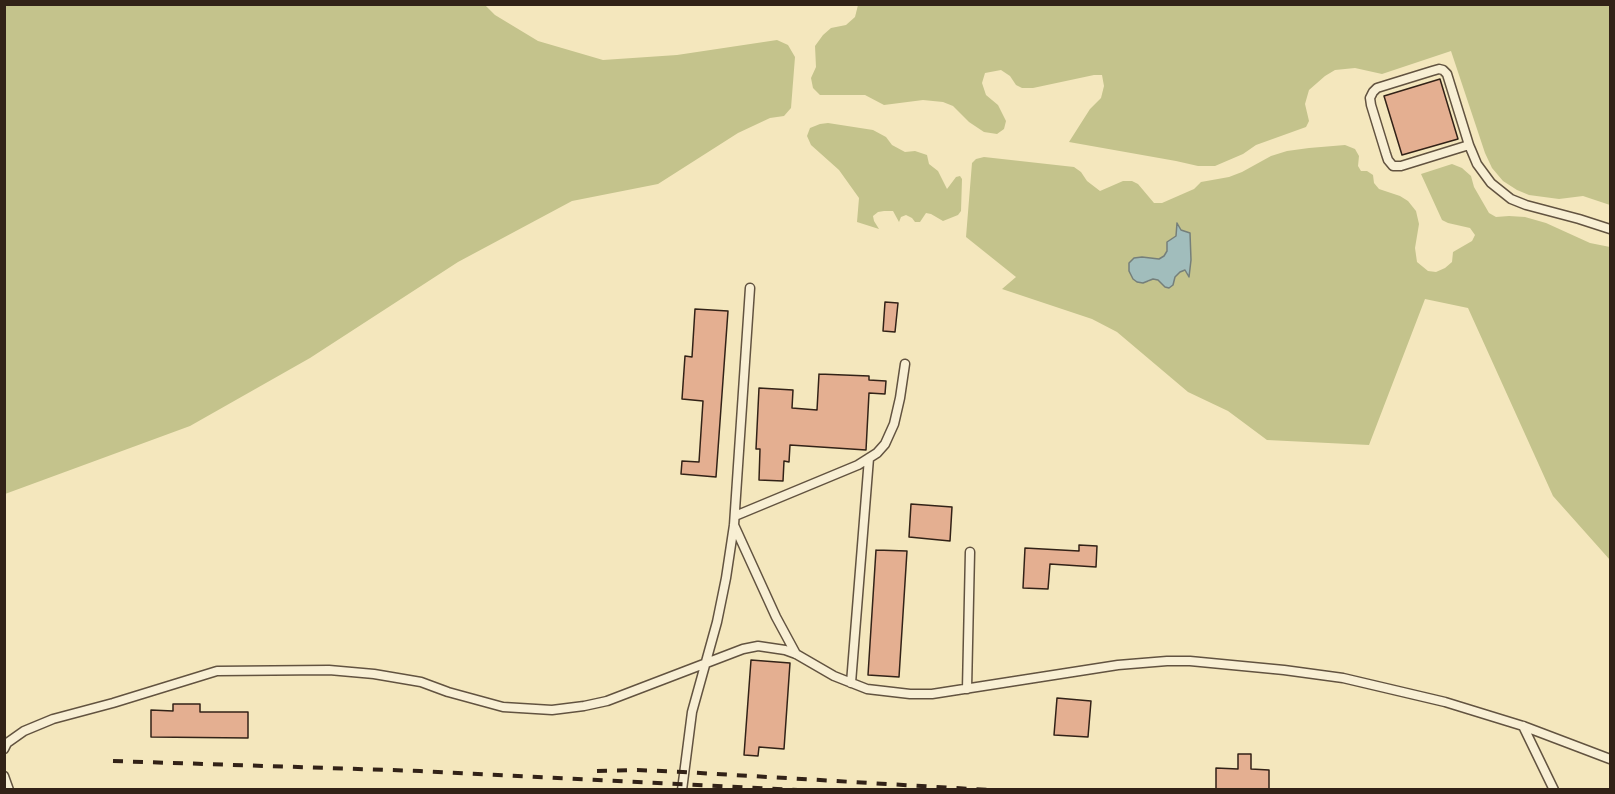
<!DOCTYPE html>
<style>
body{margin:0}
#map{position:relative;width:1615px;height:794px;overflow:hidden;background:#f4e7bd;font-family:"Gentium Book Plus",serif}
canvas{display:block}
.frame{position:absolute;inset:0;border:6px solid #322217;pointer-events:none}
</style>
<div id="map">
<canvas width="1615" height="794"></canvas>
<div class="frame"></div>
</div>
<script>
const ctx = document.querySelector('canvas').getContext('2d');
ctx.lineJoin = 'round';
function paint(path, color) { ctx.fillStyle = color; ctx.fill(path, 'evenodd'); }
const shape = rows => new Path2D(rows.map(r => 'M' + r).join(''));
function trace(path, color, width, dash) { ctx.strokeStyle = color; ctx.lineWidth = width; ctx.lineCap = dash ? 'butt' : 'round'; ctx.setLineDash(dash || []); ctx.stroke(path); }
paint(shape([
 [5,4,485,5,495,15,538,41,603,60,677,55,777,40,788,45,795,57,791,108,784,116,770,118,738,133,658,184,572,201,458,262,310,358,190,426,5,494],
 [858,5,1610,5,1610,205,1583,196,1559,199,1529,195,1517,190,1503,181,1492,168,1485,153,1451,51,1382,74,1355,68,1335,70,1325,76,1309,90,1305,104,1309,121,1306,127,1256,145,1243,154,1215,166,1198,166,1176,161,1069,142,1090,109,1101,98,1104,86,1102,75,1094,75,1033,88,1022,88,1016,85,1010,76,1001,70,985,73,982,83,986,95,998,105,1006,121,1004,129,997,134,984,132,969,122,953,106,943,102,923,100,884,105,865,95,820,95,813,88,811,78,816,67,815,46,823,35,831,28,846,25,855,17],
 [828,123,873,130,886,137,892,145,905,152,915,151,927,155,929,164,938,171,947,189,956,177,960,176,962,179,961,211,958,215,943,221,931,214,926,213,920,222,915,222,912,218,906,215,901,217,899,222,893,211,884,211,878,212,873,216,874,221,879,229,857,222,859,198,839,170,811,145,807,136,810,128,820,124],
 [1345,145,1355,149,1359,156,1358,166,1361,171,1367,171,1373,175,1374,183,1379,189,1400,196,1408,201,1416,211,1419,224,1415,248,1417,262,1428,271,1436,272,1445,268,1452,262,1453,252,1472,241,1475,235,1470,228,1448,223,1442,220,1421,174,1452,164,1462,168,1471,176,1474,187,1489,213,1496,217,1509,216,1525,217,1546,223,1590,243,1610,247,1610,560,1553,496,1468,308,1425,299,1369,445,1267,440,1228,411,1188,392,1117,332,1092,319,1002,289,1016,277,966,237,972,163,976,159,984,157,1074,167,1081,172,1087,181,1100,191,1123,181,1132,181,1138,184,1154,203,1162,203,1194,189,1201,182,1229,177,1242,172,1271,156,1287,151,1309,148],
 [1178,224,1181,230,1186,232,1188,276,1185,270,1180,272,1175,277,1173,285,1165,287,1158,280,1153,279,1148,282,1142,257,1159,259,1164,256,1176,236]
]), '#c4c38c');
const water = shape([
 [1177,223,1181,230,1190,233,1191,260,1189,277,1185,270,1180,272,1175,277,1173,285,1169,288,1165,287,1158,280,1153,279,1143,283,1137,282,1133,279,1129,271,1129,263,1134,258,1142,257,1159,259,1164,256,1167,251,1167,242,1176,236,1177,223]
]);
paint(water, '#a1bdbc');
trace(water, '#757f7a', 1.5);
const building = shape([
 [1440,79,1458,139,1402,155,1384,96,1440,79],
 [885,302,898,303,895,332,883,331,885,302],
 [695,309,728,311,716,477,681,474,682,461,699,462,703,401,682,399,685,356,692,357,695,309],
 [819,374,869,376,869,380,886,381,885,394,869,393,866,450,790,445,789,462,784,461,783,481,759,480,760,449,756,449,759,388,793,390,792,408,817,410,819,374],
 [911,504,952,507,950,541,909,537,911,504],
 [1079,545,1097,546,1096,567,1050,564,1048,589,1023,588,1025,548,1079,551,1079,545],
 [876,550,907,551,899,677,868,675,876,550],
 [751,660,790,663,784,749,759,747,758,756,744,755,751,660],
 [1057,698,1091,701,1088,737,1054,735,1057,698],
 [173,704,200,704,200,712,248,712,248,738,151,737,151,710,173,711,173,704],
 [1238,754,1251,754,1251,769,1269,770,1269,789,1216,789,1216,768,1238,769,1238,754]
]);
paint(building, '#e4af91');
trace(building, '#322217', 1.5);
const lane = shape([
 [1469,145,1401,166,1393,166,1388,160,1386,154,1371,105,1370,98,1373,92,1377,88,1432,71,1439,69,1443,70,1447,74,1469,145,1472,152,1477,164,1491,183,1511,199,1526,205,1579,219,1610,229],
 [735,516,858,465,877,453,885,444,894,424,900,398,905,364],
 [734,525,776,617,796,654],
 [851,683,869,458],
 [967,689,970,552],
 [1523,726,1554,790],
 [4,749,7,743,24,731,53,719,113,703,217,671,329,670,374,674,421,682,448,692,503,707,552,710,584,706,607,701,743,649,758,646,785,650,796,654,834,676,867,689,910,694,932,694,1118,665,1167,661,1190,661,1284,670,1343,678,1445,702,1523,726,1610,759],
 [4,776,9,790],
 [682,790,692,712,717,622,726,578,734,525,750,288]
]);
trace(lane, '#625340', 11);
trace(lane, '#f8efd4', 8);
trace(shape([
 [113,761,420,771,798,790],
 [597,771,637,770,683,772,989,790]
]), '#322217', 4, [10, 10]);
</script>
